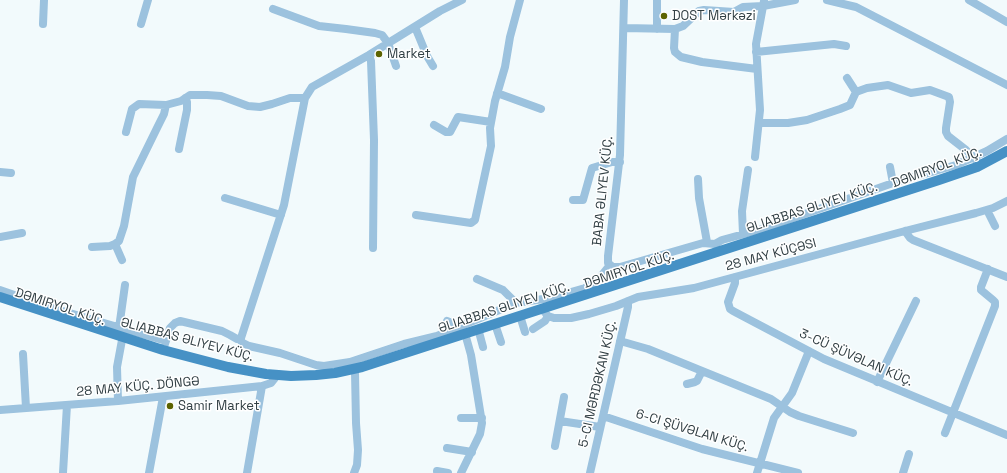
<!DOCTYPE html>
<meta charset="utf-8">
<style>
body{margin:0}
canvas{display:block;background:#f2fafc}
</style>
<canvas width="1007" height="473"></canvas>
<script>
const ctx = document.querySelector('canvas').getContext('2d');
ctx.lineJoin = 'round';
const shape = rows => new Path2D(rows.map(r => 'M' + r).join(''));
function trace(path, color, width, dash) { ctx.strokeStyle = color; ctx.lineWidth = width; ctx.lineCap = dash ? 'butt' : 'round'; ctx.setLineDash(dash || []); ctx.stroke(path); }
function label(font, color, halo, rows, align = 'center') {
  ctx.font = font + ' "Space Grotesk",sans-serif'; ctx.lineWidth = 3; ctx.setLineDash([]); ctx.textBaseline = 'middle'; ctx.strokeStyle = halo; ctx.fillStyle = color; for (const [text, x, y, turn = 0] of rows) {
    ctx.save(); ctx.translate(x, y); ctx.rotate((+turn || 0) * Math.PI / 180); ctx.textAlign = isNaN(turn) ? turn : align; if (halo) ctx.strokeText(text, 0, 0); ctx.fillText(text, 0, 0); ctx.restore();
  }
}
trace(shape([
 [624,0,620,155,608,256,608,263,613,267,620,267,703,243,715,244,719,252],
 [827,0,856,7,1007,85],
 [969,0,1007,22],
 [273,9,319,26,346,29,375,33,382,35,388,43,396,66],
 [43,24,44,0],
 [141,24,148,0],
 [415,27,427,56,433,66],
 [624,28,675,29,683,26,699,11,704,10,734,12,743,7,763,6,795,0],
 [657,29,657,0],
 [675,29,674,48,675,52,681,57,702,62,757,69],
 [756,52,834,44,846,46],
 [369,55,371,61,374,140,373,248],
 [847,78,856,92],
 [497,93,541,109],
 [760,123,788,123,807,120,840,109,850,105,856,92,867,88,888,85,911,93,930,90,949,97,950,102,946,128,946,132,948,136,966,150,977,161],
 [434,125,446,132,450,132,458,117,491,122],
 [126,132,132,109,139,104,166,105,181,101,190,95,207,95,221,96,248,106,260,107,272,104,290,98,305,98],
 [179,149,187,110,187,102,185,98],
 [755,157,760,110,756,44,764,1],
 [890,167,893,183],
 [0,172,11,173],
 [698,179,699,198,707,242],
 [225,198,281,215],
 [573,200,583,200,592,168,612,162,620,162],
 [987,210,995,226],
 [416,215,471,223,475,220,491,146,490,128,495,101,505,67,510,37,520,0],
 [905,231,910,238,913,240,1007,277],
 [743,234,742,211,748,170],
 [0,237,22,233],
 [115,244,122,260],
 [715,244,722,240,762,229,893,183,956,165,987,151,1007,139],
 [92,247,110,246,115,244,119,241,124,226,133,177,158,126,164,114,166,105],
 [735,277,735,283,728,302,730,309,733,311,824,359,1007,435],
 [477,279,503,290,516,303],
 [0,290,49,307,166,341],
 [542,309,548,316,554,318,571,318,589,314,616,306,638,297,694,288,905,231,976,213,993,208,1007,201],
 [521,319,525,332],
 [447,321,452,323,456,327],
 [496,327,501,342],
 [119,328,125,285],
 [533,329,545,321,548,316],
 [479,332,483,347],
 [239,339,243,343,249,346,280,353,316,365,324,366,350,362,404,344,437,336,516,303,550,298,585,288,598,280,610,265],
 [620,341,648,349,771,399,790,412,799,416,853,433],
 [163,350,170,328,175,323,180,321,222,331,230,335,237,339,241,338,284,205,305,98,312,87,369,55,440,11,462,0],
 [23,354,26,408],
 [877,382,916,301],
 [687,384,695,382,697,381,702,371],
 [118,401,117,367,122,340],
 [0,410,118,401,262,386,271,383,275,378],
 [603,416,702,449,798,473],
 [461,418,482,418],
 [560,421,600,427],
 [945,433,995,306,995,302,993,300,981,290,981,287,988,269],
 [555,446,564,397],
 [447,448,472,452],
 [437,471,448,473],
 [63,473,67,405],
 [149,473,163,397],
 [247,473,262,386],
 [354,473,357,465,358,450,356,423,355,372],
 [461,473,480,434,482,423,471,355,466,337],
 [590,473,628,307,628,301],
 [757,473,774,418,792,393,809,351],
 [903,473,909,454]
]), '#9cc2de', 8);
trace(shape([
 [0,297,163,350,228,367,266,374,291,376,316,375,335,373,362,367,939,180,977,167,1007,151]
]), '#4691c5', 10);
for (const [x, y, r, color] of [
 [664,16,4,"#5c6300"],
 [379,54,4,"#5c6300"],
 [170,406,4,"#5c6300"]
]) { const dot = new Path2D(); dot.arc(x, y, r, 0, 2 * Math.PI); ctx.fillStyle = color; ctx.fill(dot); trace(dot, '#fff', 1.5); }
label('13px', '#313f44', '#fff', [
 ["DOST Mərkəzi",672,16],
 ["Market",387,54],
 ["Samir Market",178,406]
], 'left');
label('13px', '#313f44', '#fff', [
 ["DƏMIRYOL KÜÇ.",937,168,-20],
 ["BABA ƏLIYEV KÜÇ.",603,191,-84],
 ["ƏLIABBAS ƏLIYEV KÜÇ.",812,208,-18],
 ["28 MAY KÜÇƏSI",771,255,-15],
 ["DƏMIRYOL KÜÇ.",629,270,-18],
 ["DƏMIRYOL KÜÇ.",60,307,18],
 ["ƏLIABBAS ƏLIYEV KÜÇ.",504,308,-18],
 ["ƏLIABBAS ƏLIYEV KÜÇ.",187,340,15],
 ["3-CÜ ŞÜVƏLAN KÜÇ.",856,358,24],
 ["5-CI MƏRDƏKAN KÜÇ.",598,384,-77],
 ["28 MAY KÜÇ. DÖNGƏ",138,387,-5],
 ["6-CI ŞÜVƏLAN KÜÇ.",692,431,17]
]);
</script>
